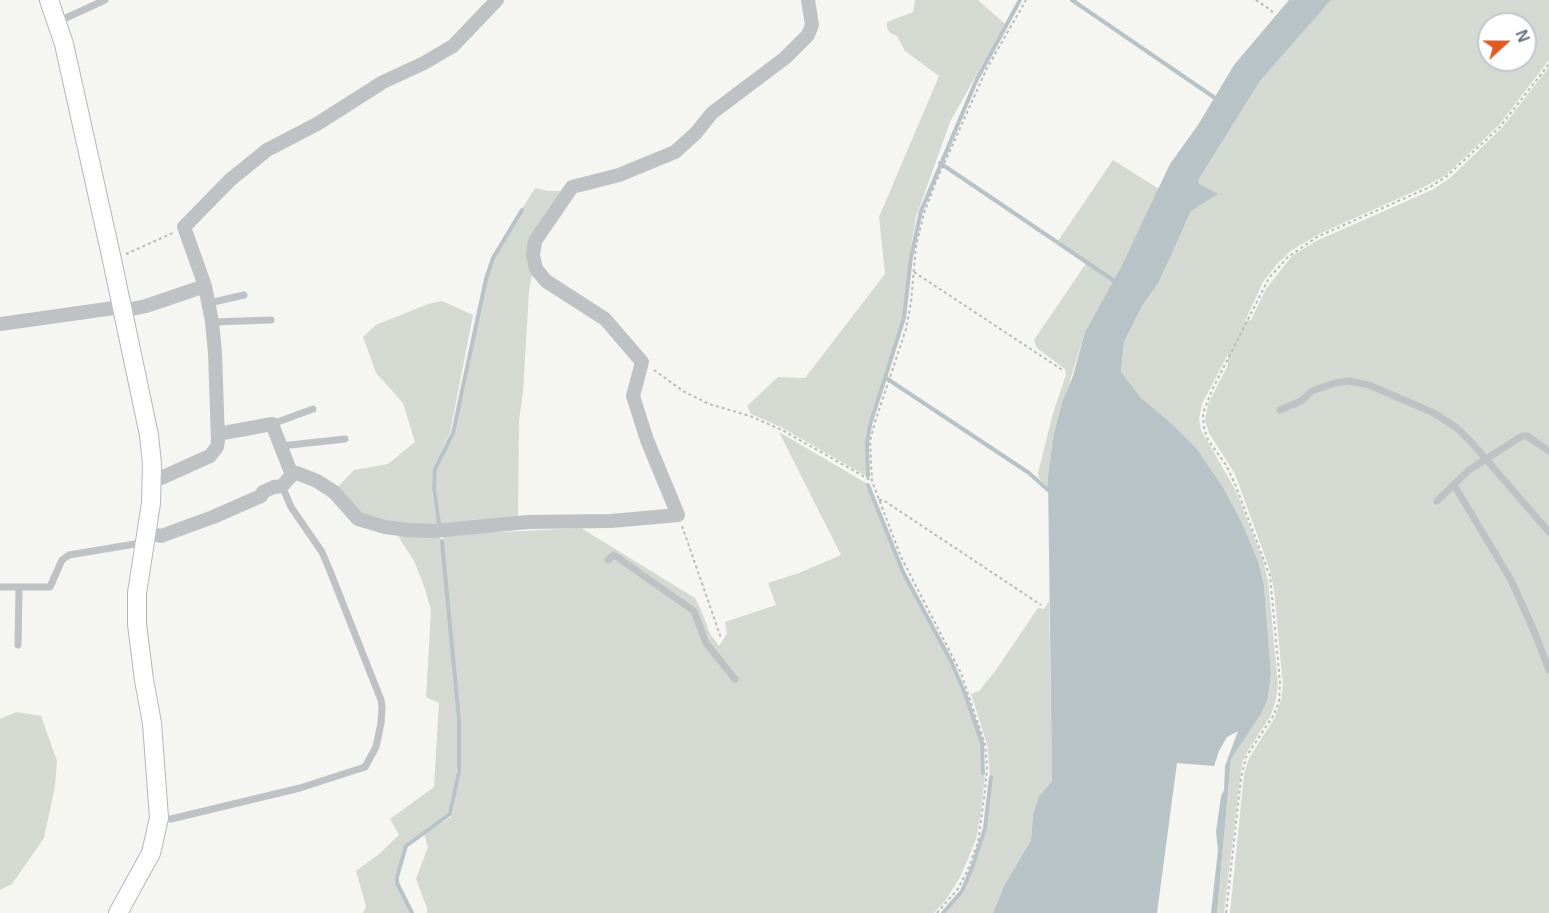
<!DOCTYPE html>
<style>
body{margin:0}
#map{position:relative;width:1549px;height:913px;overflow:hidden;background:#f5f5f1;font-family:Helvetica,sans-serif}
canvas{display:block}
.north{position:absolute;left:1477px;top:12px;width:60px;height:60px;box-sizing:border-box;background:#fff;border:2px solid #c1c7cd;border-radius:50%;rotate:69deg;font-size:16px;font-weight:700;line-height:24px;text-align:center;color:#647482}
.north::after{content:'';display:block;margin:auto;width:21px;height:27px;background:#e25924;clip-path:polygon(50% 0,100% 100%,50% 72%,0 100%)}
</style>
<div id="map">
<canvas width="1549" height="913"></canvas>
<div class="north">N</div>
</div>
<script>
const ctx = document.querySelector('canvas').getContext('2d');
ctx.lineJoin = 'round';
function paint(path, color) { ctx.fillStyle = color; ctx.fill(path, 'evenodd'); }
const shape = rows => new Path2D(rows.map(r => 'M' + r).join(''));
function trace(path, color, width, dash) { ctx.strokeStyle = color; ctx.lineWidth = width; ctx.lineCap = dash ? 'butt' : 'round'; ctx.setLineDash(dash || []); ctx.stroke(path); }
paint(shape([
 [915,0,978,0,1005,24,950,122,916,217,909,258,904,313,866,437,866,476,781,427,751,414,747,406,778,377,805,378,885,274,879,217,939,76,905,51,897,36,890,33,887,28,887,22,913,12],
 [1331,0,1549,0,1549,60,1499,125,1446,175,1422,188,1319,234,1292,250,1277,264,1263,282,1245,321,1251,320,1266,289,1292,256,1316,241,1432,190,1450,178,1501,129,1549,67,1549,913,1230,913,1244,774,1249,758,1274,719,1281,700,1283,686,1274,590,1270,570,1235,474,1209,433,1205,420,1208,404,1228,365,1228,354,1202,404,1199,419,1201,430,1236,491,1263,560,1268,580,1278,684,1276,699,1271,715,1247,752,1242,763,1224,913,1217,913,1231,759,1268,698,1271,673,1264,585,1258,561,1243,525,1223,487,1197,449,1170,422,1141,398,1121,373,1124,342,1142,306,1159,282,1191,211,1217,194,1197,183,1199,179,1260,81],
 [1489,24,1525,24,1525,60,1489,60],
 [1113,160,1159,189,1122,265,1085,332,1054,433,1048,488,1039,478,1038,473,1053,413,1066,375,1065,369,1037,348,1034,340,1087,262,1058,241],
 [535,188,548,191,565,191,529,254,527,262,533,269,529,292,523,392,519,421,518,519,441,526,435,490,437,470,455,428,480,301,497,249],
 [442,301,473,315,450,433,434,466,432,493,438,527,403,526,361,516,336,489,354,470,388,464,415,442,403,403,376,373,363,337,376,325,428,304],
 [779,432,866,483,901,570,953,668,974,723,980,742,982,774,985,775,981,812,976,839,968,859,959,879,945,901,934,913,427,913,427,908,416,879,428,847,424,834,451,817,453,812,460,769,461,732,443,535,581,528,695,598,701,610,710,634,719,646,727,634,725,622,776,605,768,583,799,573,841,555],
 [396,533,440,537,447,605,458,733,457,767,451,810,447,815,406,845,395,879,410,913,363,913,366,906,356,871,379,854,399,835,390,819,434,787,439,703,426,697,431,610,424,586,414,561],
 [1049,601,1052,781,1039,796,1033,814,1031,840,1004,886,993,913,943,913,962,891,985,828,991,777,990,776,987,744,971,694,979,691,996,670,1038,608,1044,609],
 [16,712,41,716,57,761,55,786,44,838,12,884,0,890,0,719]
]), '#d4dad1');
paint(shape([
 [1289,0,1331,0,1260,81,1199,179,1198,183,1218,194,1191,211,1159,282,1142,306,1124,342,1121,372,1141,398,1170,422,1197,449,1223,487,1243,525,1258,561,1264,585,1271,673,1268,698,1262,712,1231,759,1217,913,1211,913,1218,850,1216,832,1221,796,1224,790,1225,766,1238,731,1227,737,1219,751,1214,766,1177,763,1157,913,993,913,1004,886,1031,840,1033,814,1039,796,1052,781,1048,477,1054,433,1063,400,1073,376,1085,332,1122,265,1170,164,1198,125,1234,65]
]), '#b8c3c8');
trace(shape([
 [1072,0,1218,100],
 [940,163,1116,282],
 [886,378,1029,473,1048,490],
 [868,476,867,443,870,425,904,318,911,257,921,211,977,79,1020,0],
 [868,485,903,572,952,663,965,694,982,743,983,773],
 [439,524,434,489,435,469,453,433,486,279,493,258,522,210],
 [412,913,397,883,397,877,406,846,450,814,459,771,459,721,442,541],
 [943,913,962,891,972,868,985,828,991,777]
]), '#b8c3c8', 4);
const secondary = shape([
 [49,0,64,44,112,260,149,435,152,464,151,503,137,593,137,624,144,680,152,723,159,818,151,853,118,913]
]);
trace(secondary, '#b2b7bc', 20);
trace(shape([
 [1256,0,1272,11,1272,14],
 [126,254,173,233],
 [914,272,1064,371],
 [654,370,683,391,709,404,750,416,782,430,872,481],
 [879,500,883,500,1041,605],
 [682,526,721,638],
 [937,913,957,890,967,872,978,842,985,791,987,768,985,744,961,673,901,557,872,481,870,441,875,422,906,329,911,302,916,246,924,213,935,184,987,68,1026,0],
 [1226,913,1241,778,1246,757,1273,716,1279,702,1280,682,1270,576,1235,484,1226,465,1208,440,1204,428,1203,413,1212,390,1269,278,1288,257,1317,237,1430,187,1447,176,1499,128,1549,64]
]), '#b8bbbd', 2, [3, 3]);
trace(shape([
 [57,22,105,0],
 [209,303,244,295],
 [212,322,271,320],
 [1280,410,1301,401,1312,391,1335,383,1349,381,1369,385,1434,413,1457,428,1472,443,1549,532],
 [272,424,313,409],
 [281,446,345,439],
 [1454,485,1511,580,1534,631,1549,670],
 [1437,501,1469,470,1522,436,1527,436,1549,451],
 [608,560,614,555,694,611,706,643,735,679],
 [0,587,50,587,62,560,69,555,135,544,143,545],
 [18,645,19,588],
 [159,818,171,819,300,788,365,767,376,747,381,723,382,707,381,700,330,571,322,552,291,507,282,486]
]), '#bec2c5', 7);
trace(shape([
 [122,311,146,306,205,286],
 [0,324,121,307],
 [218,434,272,424,292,475],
 [152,482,210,456,217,447,218,441,215,353,212,322,205,286,184,227,230,180,267,150,317,124,383,82,424,63,453,46,497,0],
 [147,533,161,536,213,517,261,496,263,492,274,487,282,486,292,475,297,473,317,481,334,492,358,519,385,527,408,530,434,531,528,522,611,521,678,515,647,440,633,396,642,362,605,319,546,281,536,269,533,255,535,241,572,187,619,175,675,152,696,133,712,113,785,58,808,35,812,25,808,0]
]), '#bec2c5', 14);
trace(secondary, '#fff', 18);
</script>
